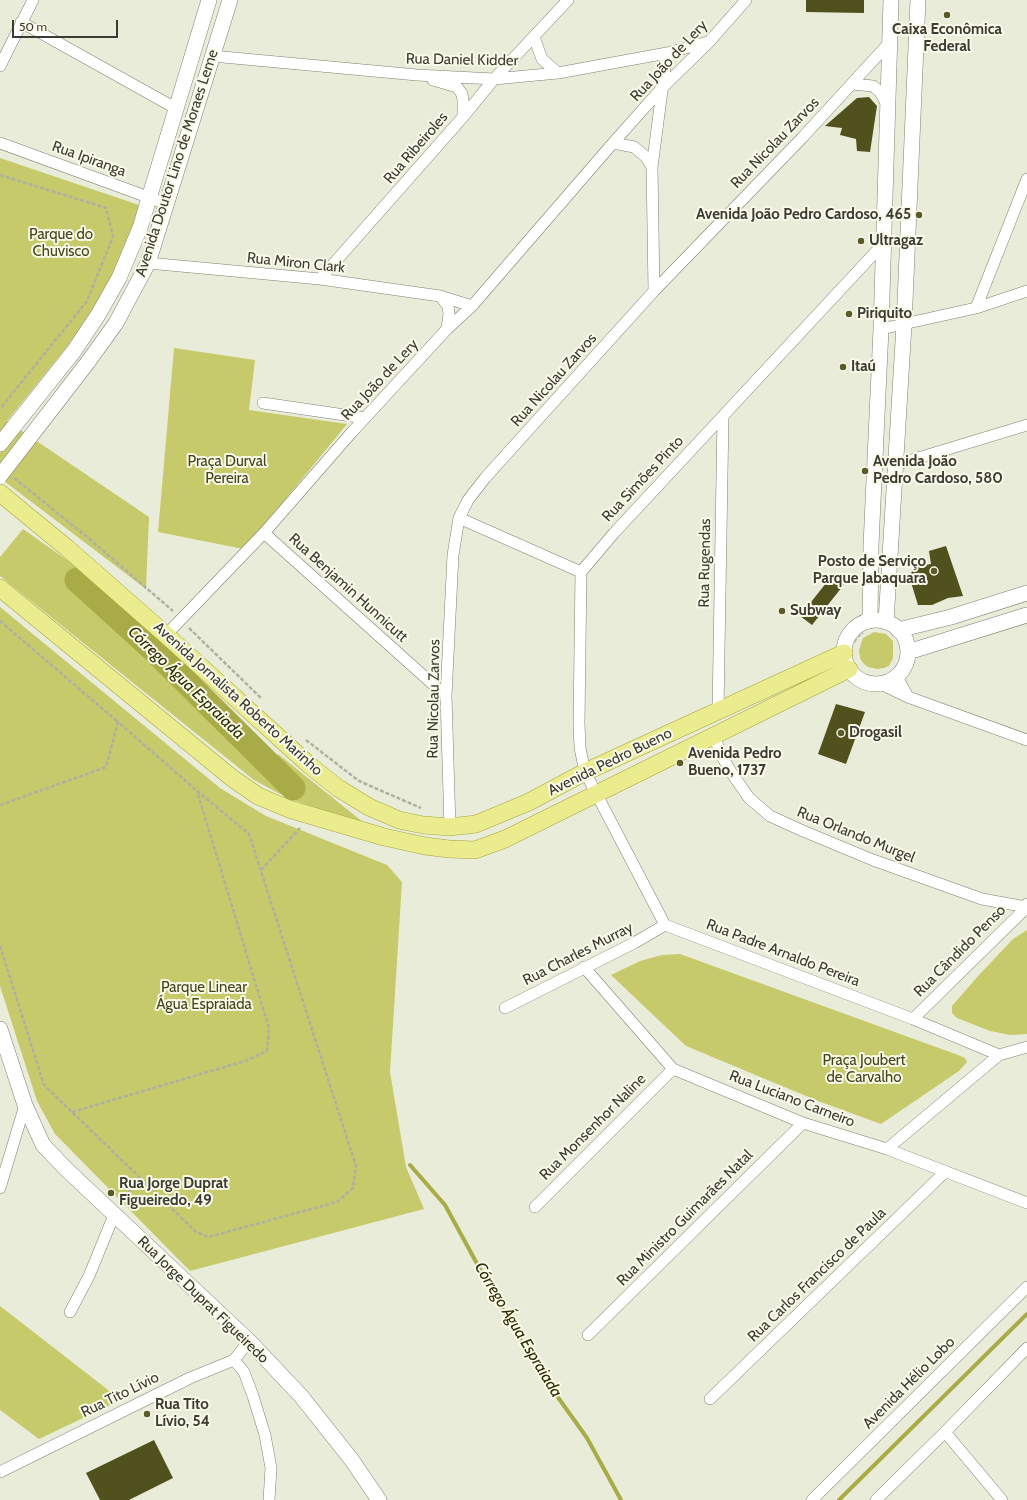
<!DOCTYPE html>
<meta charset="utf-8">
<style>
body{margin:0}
#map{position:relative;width:1027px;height:1500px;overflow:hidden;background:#eaecda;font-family:Cabin,sans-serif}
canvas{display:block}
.scale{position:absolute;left:12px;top:20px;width:106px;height:18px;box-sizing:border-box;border:2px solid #3b3b34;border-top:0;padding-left:5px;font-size:12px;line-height:14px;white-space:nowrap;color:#3b3b34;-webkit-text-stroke:3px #f8f9e7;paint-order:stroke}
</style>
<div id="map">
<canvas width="1027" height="1500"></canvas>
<div class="scale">50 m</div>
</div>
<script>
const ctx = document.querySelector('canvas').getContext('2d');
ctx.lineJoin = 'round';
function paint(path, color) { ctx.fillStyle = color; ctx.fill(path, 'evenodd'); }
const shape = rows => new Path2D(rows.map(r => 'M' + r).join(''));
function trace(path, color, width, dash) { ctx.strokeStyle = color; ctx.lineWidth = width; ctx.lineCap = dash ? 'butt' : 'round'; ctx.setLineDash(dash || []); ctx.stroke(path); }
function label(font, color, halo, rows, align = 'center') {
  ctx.font = font + ' Cabin,sans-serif'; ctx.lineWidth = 4; ctx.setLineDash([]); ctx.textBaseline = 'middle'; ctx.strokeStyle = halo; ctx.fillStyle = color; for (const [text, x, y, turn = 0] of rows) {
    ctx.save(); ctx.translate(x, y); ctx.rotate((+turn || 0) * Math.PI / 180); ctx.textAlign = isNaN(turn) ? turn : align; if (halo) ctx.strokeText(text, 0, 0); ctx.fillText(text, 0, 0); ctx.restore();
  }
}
paint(shape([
 [0,158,139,205,127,252,95,312,7,421,149,517,146,589,0,478],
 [174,348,255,360,249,410,347,424,261,529,243,549,158,532],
 [23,529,84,572,72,587,109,618,169,674,286,793,300,782,277,760,278,754,368,826,296,801,278,793,254,780,0,576,0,557],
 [0,607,220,788,266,816,387,865,402,882,390,1072,406,1167,424,1209,190,1271,55,1134,37,1101,0,986],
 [874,632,886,634,893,641,893,658,889,666,884,668,877,669,868,667,863,663,860,658,859,650,863,638],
 [1027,930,1027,1034,1010,1035,990,1031,957,1018,952,1013,952,1006,979,975,1013,939],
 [680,954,958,1055,965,1058,967,1062,959,1071,881,1124,818,1101,686,1046,611,975,640,961,662,955],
 [0,1306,121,1400,39,1439,0,1410]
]), '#c7ca6a');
trace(shape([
 [410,1165,445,1205,487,1282,537,1368,587,1438,621,1500],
 [839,1500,1027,1314]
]), '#a9ab47', 4);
trace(shape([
 [77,580,152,648,293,788]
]), '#a9ab47', 25);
paint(shape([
 [806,0,864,0,864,13,806,12],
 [869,97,877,106,870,152,857,151,856,139,840,135,842,128,825,126,857,98],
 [946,546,963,596,948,598,932,605,918,605,909,576,915,567,931,564,929,551],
 [834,573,846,582,812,625,800,616],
 [836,704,865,712,846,764,818,754],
 [154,1440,173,1478,129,1500,100,1500,86,1473]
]), '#50511c');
const street = shape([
 [21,22,177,109],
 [534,37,542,59,558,73],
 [212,56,417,75,494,79,558,73,667,53,708,42],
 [0,66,33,0],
 [433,80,457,87,462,94,463,100,463,117],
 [852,84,873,86,880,92,887,105],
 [0,143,167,204],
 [613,143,634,147,646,157,652,167],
 [883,244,614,533,581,572,579,723,580,748,585,772,665,925,913,1019,999,1055,1027,1047],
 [148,263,320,279,440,296,472,306],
 [320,279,463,117,494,79,568,0],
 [654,291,652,167,667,53],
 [440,296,448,306,449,314,447,329],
 [976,308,1027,179],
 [881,329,976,308,1027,291],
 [263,403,365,418],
 [895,465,1027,425],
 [459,518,581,572],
 [264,533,446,696],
 [166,635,264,533,352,432,447,329,472,306,613,143,662,88,709,42,746,0],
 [897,677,908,697],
 [881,684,908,697,1027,740],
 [718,711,723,416],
 [714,737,723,758,731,772,749,798,770,816,803,831,873,860,982,899,1027,907],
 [450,827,446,696,453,555,459,518,468,500,485,478,654,291,802,138,890,42],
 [584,967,673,1069,803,1123,887,1149,1027,1203],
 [505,1008,634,943,665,925],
 [913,1019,1026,908,1027,904],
 [887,1149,999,1055],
 [0,1188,25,1105],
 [535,1207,673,1069],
 [70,1312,89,1276,114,1215],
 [588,1335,803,1123],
 [234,1360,244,1372,253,1396,265,1435,271,1468,269,1500],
 [710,1399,945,1172],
 [945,1432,1002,1500],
 [0,1472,190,1378,234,1360,249,1341],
 [812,1500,1027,1287],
 [876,1500,945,1432,1027,1348]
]);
const secondary = shape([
 [88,362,116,323,148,263,230,0],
 [0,444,74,351,98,315,119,278,140,228,209,0],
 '844 652a32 32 0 1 1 64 0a32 32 0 1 1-64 0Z',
 [870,621,871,545,881,329,891,0],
 [886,622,904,325,918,0],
 [898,630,951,617,1027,593],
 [908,652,1027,615],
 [0,1029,25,1105,43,1145,66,1169,249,1341,301,1396,351,1459,379,1500]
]);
const primary = shape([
 [0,493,67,548,166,635,308,764,338,788,369,807,399,820,423,825,450,827,476,824,529,802,585,772,844,653],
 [0,588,232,778,258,796,289,809,384,837,425,846,449,849,475,850,505,839,849,669]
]);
trace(street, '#7f8070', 12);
trace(secondary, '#7f8070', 16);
trace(primary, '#a5a63d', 18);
trace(shape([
 [0,175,106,208,113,237,87,301,0,409],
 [14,478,86,536,173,611],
 [0,621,118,722],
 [189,628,261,698],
 [854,642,858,636,863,633],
 [306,740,359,781,421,808],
 [0,805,106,767,118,722,196,790,249,834,356,1166,353,1188,337,1202,208,1237,196,1232,44,1085,0,946],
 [261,870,300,828],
 [72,1112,245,1061,267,1051,269,1028,197,791],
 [122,1203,138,1177]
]), '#afb0a2', 2.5, [4, 2]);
trace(street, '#fff', 11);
trace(secondary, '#fff', 15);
trace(primary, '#ebec8e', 17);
const secondaryBridge = shape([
 [0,476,88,362]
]);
trace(secondaryBridge, '#7f8070', 16, []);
trace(secondaryBridge, '#fff', 15);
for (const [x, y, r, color] of [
 [947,15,4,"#5a5b28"],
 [919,215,4,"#5a5b28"],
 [861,241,4,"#5a5b28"],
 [849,314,4,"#5a5b28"],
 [843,367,4,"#5a5b28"],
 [865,471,4,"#5a5b28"],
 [934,571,4,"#5a5b28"],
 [782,611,4,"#5a5b28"],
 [841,733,4,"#5a5b28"],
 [680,763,4,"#5a5b28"],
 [111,1193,4,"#5a5b28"],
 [147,1414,4,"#5a5b28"]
]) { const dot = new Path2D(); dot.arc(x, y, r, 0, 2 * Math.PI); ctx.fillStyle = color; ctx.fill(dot); trace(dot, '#f8f9e7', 1.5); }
label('bold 15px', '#3b3b34', '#f8f9e7', [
 ["Caixa Econômica",947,30,"center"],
 ["Federal",947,47,"center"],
 ["Avenida João Pedro Cardoso, 465",911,215,"right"],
 ["Ultragaz",869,241],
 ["Piriquito",857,314],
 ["Itaú",851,367],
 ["Avenida João",873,462],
 ["Pedro Cardoso, 580",873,479],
 ["Posto de Serviço",926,562,"right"],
 ["Parque Jabaquara",926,579,"right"],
 ["Subway",790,611],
 ["Drogasil",849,733],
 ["Avenida Pedro",688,754],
 ["Bueno, 1737",688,771],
 ["Rua Jorge Duprat",119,1184],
 ["Figueiredo, 49",119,1201],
 ["Rua Tito",155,1405],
 ["Lívio, 54",155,1422]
], 'left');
label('15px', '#3b3b34', '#f8f9e7', [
 ["Rua Daniel Kidder",462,60,1],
 ["Rua João de Lery",669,61,-47],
 ["Rua Nicolau Zarvos",775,143,-46],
 ["Rua Ribeiroles",416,148,-49],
 ["Rua Ipiranga",89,159,20],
 ["Avenida Doutor Lino de Moraes Leme",177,163,-72],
 ["Rua Miron Clark",296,263,6],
 ["Rua João de Lery",380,380,-47],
 ["Rua Nicolau Zarvos",554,380,-48],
 ["Rua Simões Pinto",643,479,-47],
 ["Rua Rugendas",705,563,-89],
 ["Rua Benjamin Hunnicutt",348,588,42],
 ["Avenida Jornalista Roberto Marinho",238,699,42],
 ["Rua Nicolau Zarvos",434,699,-89],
 ["Avenida Pedro Bueno",610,762,-26],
 ["Rua Orlando Murgel",856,835,22],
 ["Rua Cândido Penso",960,951,-45],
 ["Rua Padre Arnaldo Pereira",783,953,21],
 ["Rua Charles Murray",578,954,-27],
 ["Rua Luciano Carneiro",792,1099,21],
 ["Rua Monsenhor Naline",593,1127,-45],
 ["Rua Ministro Guimarães Natal",685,1218,-45],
 ["Rua Carlos Francisco de Paula",817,1275,-44],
 ["Rua Jorge Duprat Figueiredo",203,1300,44],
 ["Avenida Hélio Lobo",909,1383,-45],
 ["Rua Tito Lívio",120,1395,-26]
]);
label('15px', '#43441b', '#f8f9e7', [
 ["Parque do",61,235],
 ["Chuvisco",61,252],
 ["Praça Durval",227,462],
 ["Pereira",227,479],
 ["Parque Linear",204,988],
 ["Água Espraiada",204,1005],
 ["Praça Joubert",864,1061],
 ["de Carvalho",864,1078]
]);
label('italic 16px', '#2c2c01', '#f8f9e7', [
 ["Córrego Água Espraiada",186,683,44],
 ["Córrego Água Espraiada",518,1330,59]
]);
</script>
